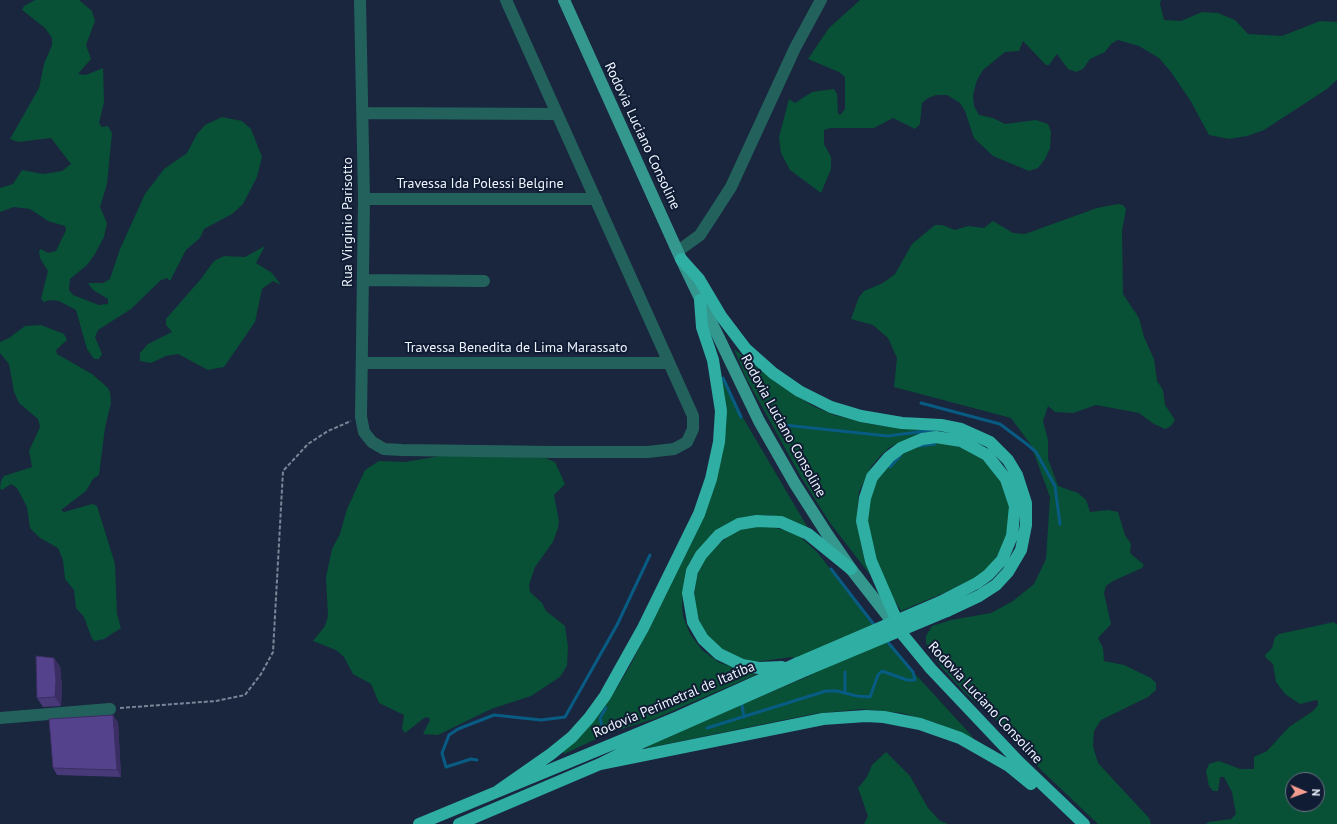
<!DOCTYPE html>
<style>
body{margin:0}
#map{position:relative;width:1337px;height:824px;overflow:hidden;background:#19263e;font-family:"PT Sans",sans-serif}
canvas{display:block}
.north{position:absolute;left:1285px;top:772px;width:40px;height:40px;box-sizing:border-box;background:#101c33;border:1px solid #697284;border-radius:50%;rotate:92deg;font-size:11px;font-weight:700;line-height:16px;text-align:center;color:#eef4fe}
.north::after{content:'';display:block;margin:auto;width:14px;height:18px;background:#f59c90;clip-path:polygon(50% 0,100% 100%,50% 72%,0 100%)}
</style>
<div id="map">
<canvas width="1337" height="824"></canvas>
<div class="north">N</div>
</div>
<script>
const ctx = document.querySelector('canvas').getContext('2d');
ctx.lineJoin = 'round';
function paint(path, color) { ctx.fillStyle = color; ctx.fill(path, 'evenodd'); }
const shape = rows => new Path2D(rows.map(r => 'M' + r).join(''));
function trace(path, color, width, dash) { ctx.strokeStyle = color; ctx.lineWidth = width; ctx.lineCap = dash ? 'butt' : 'round'; ctx.setLineDash(dash || []); ctx.stroke(path); }
function label(font, color, halo, rows, align = 'center') {
  ctx.font = font + ' "PT Sans",sans-serif'; ctx.lineWidth = 4; ctx.setLineDash([]); ctx.textBaseline = 'middle'; ctx.strokeStyle = halo; ctx.fillStyle = color; for (const [text, x, y, turn = 0] of rows) {
    ctx.save(); ctx.translate(x, y); ctx.rotate((+turn || 0) * Math.PI / 180); ctx.textAlign = isNaN(turn) ? turn : align; if (halo) ctx.strokeText(text, 0, 0); ctx.fillText(text, 0, 0); ctx.restore();
  }
}
paint(shape([
 [35,0,79,0,92,11,95,21,86,45,91,59,78,74,86,75,103,68,104,102,99,123,102,127,108,126,112,133,107,184,100,207,107,223,104,237,95,254,87,265,70,279,69,290,73,295,99,305,108,304,108,299,93,290,88,283,103,283,110,279,120,249,145,194,164,169,187,153,197,134,205,125,222,117,242,121,251,129,262,157,257,177,243,204,232,214,204,229,200,238,186,250,170,281,167,278,161,280,131,309,98,330,95,337,102,354,99,359,94,359,87,349,76,310,59,301,50,300,44,302,41,299,48,271,40,258,39,251,41,249,48,253,56,251,66,230,65,226,48,221,30,209,14,207,0,212,0,188,13,184,22,170,43,174,62,171,71,164,51,138,18,142,10,139,39,88,44,64,52,45,52,38,45,28,22,10,24,6],
 [860,0,1161,0,1160,4,1164,20,1181,21,1202,12,1218,13,1235,20,1248,34,1282,36,1320,21,1337,22,1337,80,1327,89,1264,130,1247,136,1229,139,1209,135,1190,100,1171,72,1159,58,1139,46,1118,40,1111,44,1105,52,1090,59,1083,69,1076,72,1068,69,1057,54,1049,65,1046,65,1023,41,1019,51,1005,52,983,70,977,80,973,95,974,106,979,115,993,118,1005,124,1036,120,1048,124,1051,132,1050,148,1045,159,1038,168,1029,171,993,156,974,138,965,111,960,103,947,95,936,95,928,98,922,103,920,124,915,129,893,118,874,128,831,128,824,130,824,144,831,157,831,169,821,193,790,170,781,153,779,137,789,99,795,103,812,92,834,89,837,94,838,113,840,115,845,109,845,77,839,72,808,59,829,28],
 [1118,204,1123,205,1126,209,1122,231,1123,294,1139,318,1144,337,1154,359,1157,381,1163,390,1165,405,1175,420,1171,426,1165,429,1154,424,1139,413,1096,405,1073,413,1055,412,1048,406,1043,421,1048,440,1048,459,1058,486,1078,493,1086,500,1090,512,1108,510,1118,512,1125,535,1131,544,1130,553,1144,565,1142,568,1113,581,1106,586,1104,593,1111,624,1098,638,1103,648,1104,661,1124,665,1151,678,1156,683,1156,690,1148,697,1101,720,1094,731,1093,746,1098,763,1149,818,1151,824,1098,824,1042,771,999,722,967,695,941,667,926,643,926,636,932,626,951,620,991,613,1013,601,1034,584,1046,559,1050,497,1031,445,1011,418,894,387,897,358,888,338,873,325,851,319,859,297,864,291,883,283,895,274,912,244,935,225,942,225,955,230,968,226,984,228,993,221,1013,233,1025,234,1097,208],
 [265,246,256,263,272,273,281,285,273,281,262,289,255,322,224,367,208,370,178,354,166,356,151,363,140,361,140,353,148,344,172,332,166,325,166,319,200,280,214,261,224,256,245,257],
 [41,325,64,334,67,340,56,350,57,354,92,374,107,387,110,392,111,403,105,428,99,475,93,479,86,491,61,510,64,512,92,504,97,506,115,564,117,614,121,628,104,639,95,641,92,639,84,617,76,608,74,590,65,579,63,560,58,548,40,538,30,528,27,507,17,488,11,484,2,490,0,488,1,481,4,476,32,467,29,451,40,427,38,419,19,403,14,392,9,364,0,353,0,342,9,338,25,326],
 [734,349,778,384,813,406,834,415,869,424,922,430,920,433,890,447,881,455,871,467,859,492,857,515,858,528,865,562,871,576,830,523,801,477,746,378],
 [724,378,742,416,808,528,782,518,768,515,758,516,714,533,697,551,689,564,683,589,682,605,683,616,690,634,702,650,720,663,753,673,755,675,654,719,609,733,564,754,563,750,600,711,618,686,631,664,702,519,726,410,721,379],
 [941,442,967,449,980,457,995,470,1009,498,1010,520,1006,539,997,557,987,569,975,578,946,592,901,611,892,596,874,557,867,518,868,499,876,478,891,460,921,444],
 [440,456,543,457,555,462,565,484,554,495,559,521,558,528,553,542,535,567,529,585,530,592,542,603,546,611,565,626,568,647,567,666,560,677,531,696,491,709,438,735,423,734,430,720,428,717,424,718,405,733,402,729,404,715,379,703,371,684,353,674,344,657,336,650,313,641,325,626,328,616,326,577,332,549,340,534,347,509,365,470,379,461,405,462],
 [766,526,795,532,817,552,895,652,972,736,973,739,936,723,902,713,861,709,813,714,647,748,647,746,652,743,811,675,792,657,754,662,739,659,720,648,709,639,701,626,696,612,694,597,696,580,700,566,710,551,731,534,742,528],
 [1334,622,1337,625,1337,824,1206,824,1209,822,1231,819,1236,814,1232,792,1224,777,1220,777,1218,791,1213,791,1209,786,1206,771,1209,764,1219,761,1240,769,1254,769,1254,757,1267,751,1289,727,1313,711,1318,705,1318,701,1316,700,1300,704,1285,694,1276,682,1273,664,1266,658,1265,655,1272,648,1275,637,1279,634],
 [1293,780,1317,780,1317,804,1293,804],
 [886,752,910,776,928,808,940,821,948,824,864,824,868,816,858,788,867,777,872,765]
]), '#085036');
trace(shape([
 [723,378,741,417],
 [921,403,1000,424,1028,445,1036,452,1055,486,1060,524],
 [784,425,888,436,933,430],
 [919,446,935,444],
 [890,467,900,456],
 [831,569,875,626],
 [845,692,845,672],
 [742,705,744,717],
 [707,728,826,691,837,691,857,696,870,697,878,675,882,671,907,680,915,680,913,672,886,640],
 [604,732,612,727],
 [604,734,600,718,606,708],
 [477,760,471,759,446,767,442,753,449,735,458,729,494,715,541,720,565,717,617,625,650,555]
]), '#085c84', 3);
trace(shape([
 [120,708,216,701,245,695,261,674,273,652,283,471,308,444,328,431,351,421]
]), '#7b8597', 2, [4, 2]);
trace(shape([
 [360,0,364,199,361,417,364,432,372,442,384,449,402,450,554,452,648,452,674,449,687,442,693,429,693,416,506,0],
 [363,113,556,114],
 [364,199,596,199],
 [678,251,700,235,731,187,795,48,821,0],
 [363,280,484,281],
 [362,363,669,363],
 [0,718,110,709]
]), '#23625c', 12);
trace(shape([
 [564,0,681,259,759,421,795,484,827,534,851,569,898,629]
]), '#34988e', 12);
trace(shape([
 [681,259,699,279,721,316,746,349,773,373,799,391,831,407,861,416,902,423,941,425,961,429,990,442,1008,460,1017,475,1026,503,1026,525,1021,550,1008,572,996,585,979,596,947,611],
 [940,602,977,583,988,575,1002,560,1012,536,1015,506,1006,479,987,455,961,441,936,437,922,439,901,448,889,457,872,477,865,498,862,521,871,561,903,635,931,669,1019,762,1084,824],
 [782,667,759,668,742,665,719,654,703,639,693,622,688,593,692,571,701,555,719,535,739,524,757,521,781,522,808,534,851,569],
 [600,764,823,719,866,716,884,717,920,724,960,738,1009,766,1031,784],
 [498,791,551,754,572,737,589,718,605,696,643,628,699,514,711,479,719,442,721,411,713,360,702,327,700,300],
 [419,824,678,717,798,663],
 [459,824,600,764,645,741,806,670]
]), '#2faea3', 12);
trace(shape([
 [798,663,940,602],
 [806,670,947,611]
]), '#2faea3', 12);
paint(shape([
 [60,666,62,688,61,706,43,707,37,698],
 [118,722,121,777,57,775,53,768]
]), '#483979');
paint(shape([
 [54,658,60,666,62,688,61,706,55,697],
 [113,715,118,722,121,777,117,770]
]), '#3b2e63');
const building = shape([
 [36,656,54,658,56,680,55,697,37,698,36,656],
 [113,715,117,770,53,768,49,719,113,715]
]);
paint(building, '#54428d');
trace(building, '#3b2e63', 1);
label('14px', '#eef4fe', '#101c33', [
 ["Rodovia Luciano Consoline",642,136,65],
 ["Travessa Ida Polessi Belgine",480,184],
 ["Rua Virginio Parisotto",348,222,-90],
 ["Travessa Benedita de Lima Marassato",516,348],
 ["Rodovia Luciano Consoline",783,426,61],
 ["Rodovia Perimetral de Itatiba",674,700,-23],
 ["Rodovia Luciano Consoline",985,703,47]
]);
</script>
